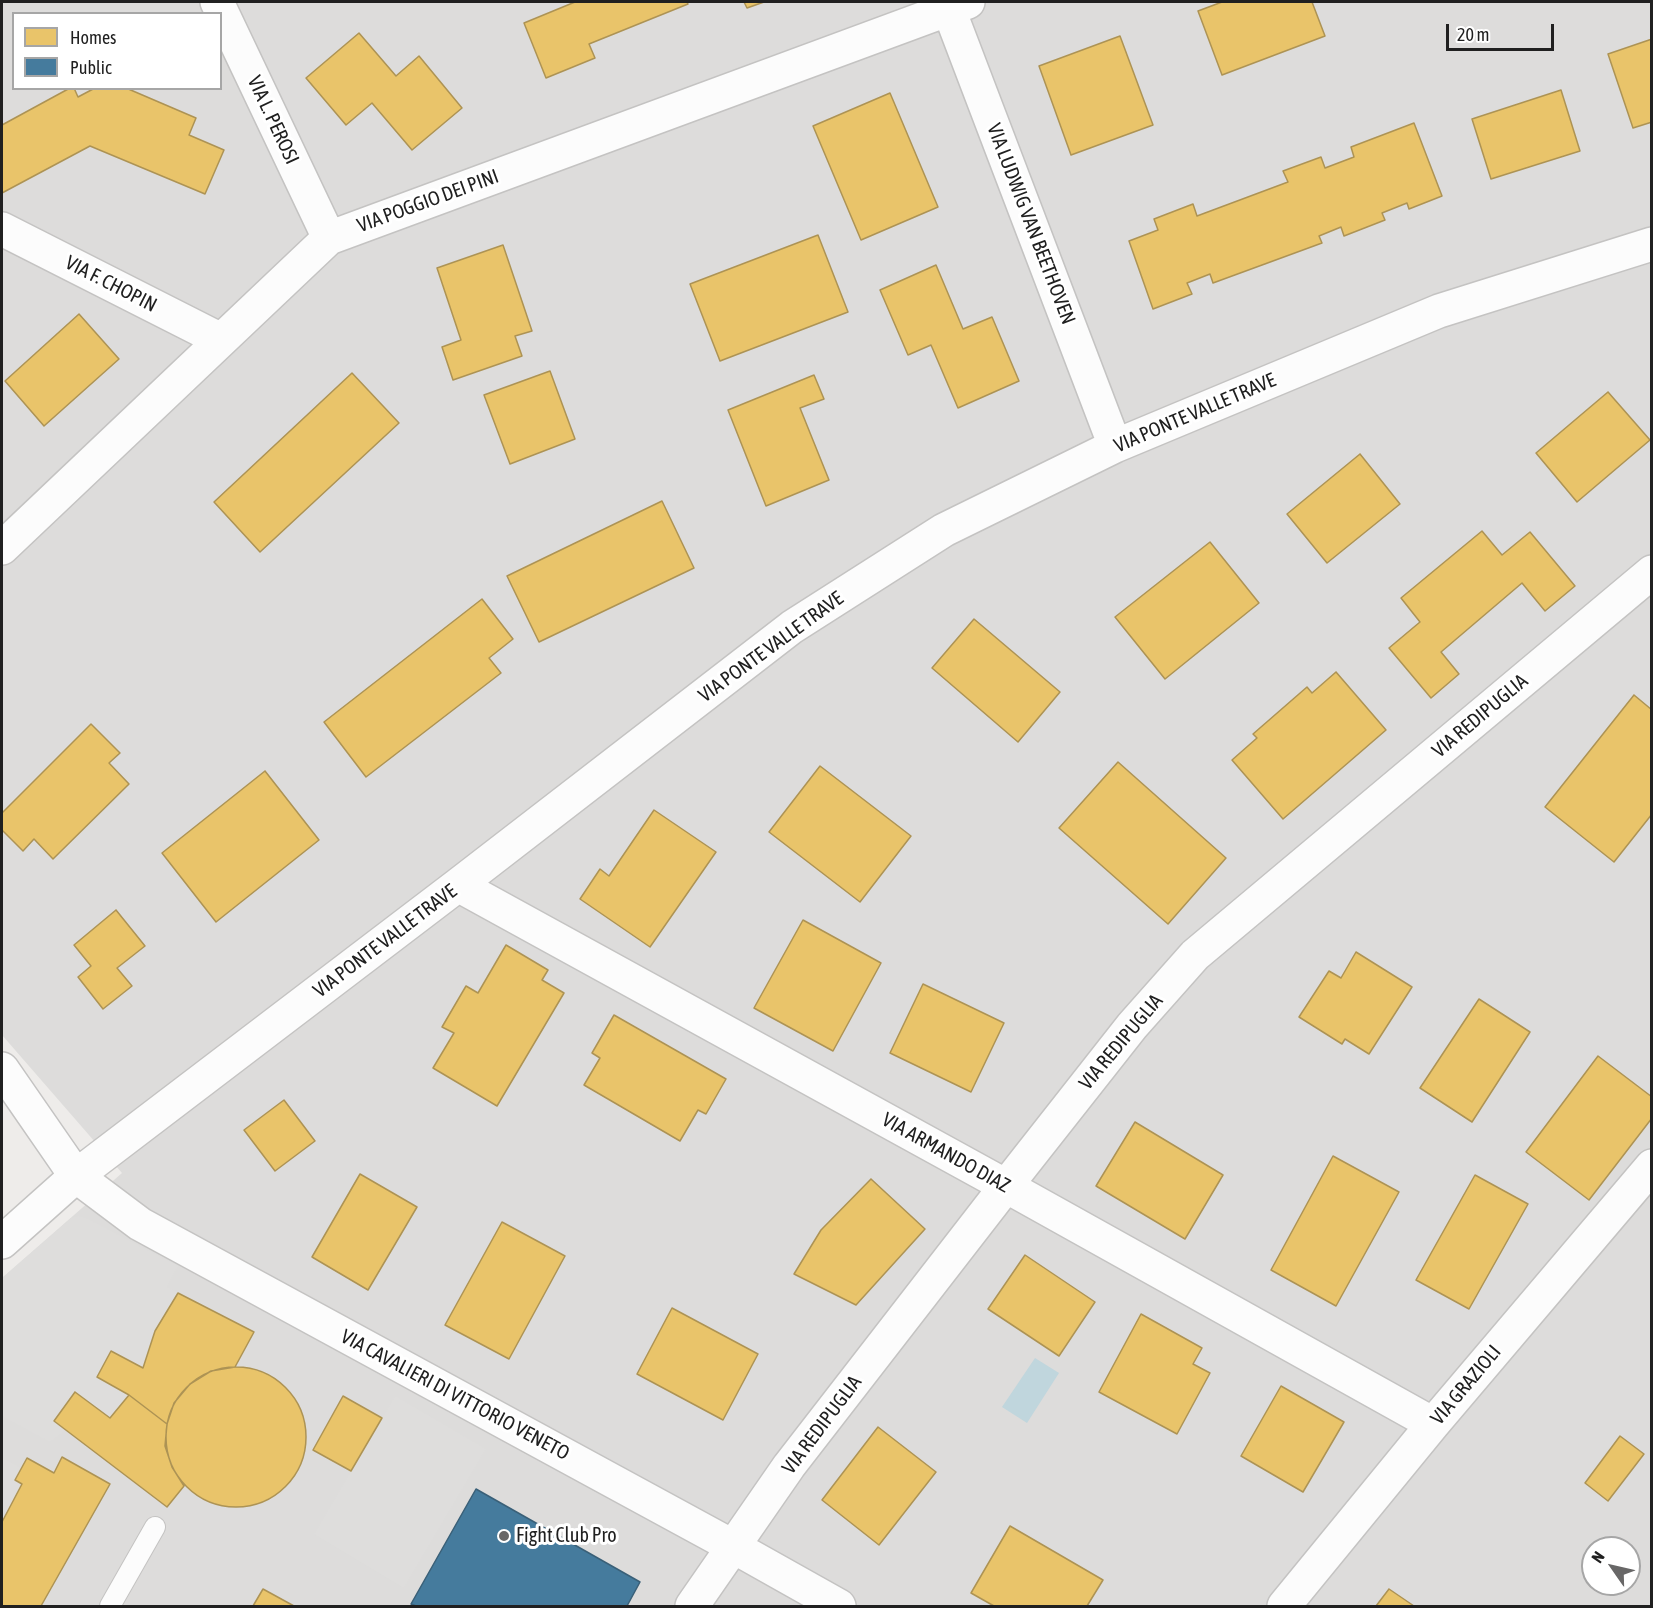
<!DOCTYPE html>
<style>
body{margin:0}
#map{position:relative;width:1653px;height:1608px;overflow:hidden;background:#eeecea;font-family:"Asap Condensed",sans-serif}
canvas{display:block}
.frame{position:absolute;inset:0;border:3px solid #202020;pointer-events:none}
.legend{position:absolute;left:12px;top:12px;width:210px;height:78px;box-sizing:border-box;background:#fff;border:2px solid #a6a6a6;margin:0;padding:8px 10px;list-style:none;font-size:18px;color:#202020}
.legend li{display:flex;align-items:center;gap:12px;height:30px}
.legend b{width:30px;border:2px solid #a6a6a6}
.north{position:absolute;left:1581px;top:1536px;width:60px;height:60px;box-sizing:border-box;background:#fff;border:2px solid #a6a6a6;border-radius:50%;rotate:304deg;font-size:16px;font-weight:700;line-height:24px;text-align:center;color:#202020}
.north::after{content:'';display:block;margin:auto;width:21px;height:27px;background:#686767;clip-path:polygon(50% 0,100% 100%,50% 72%,0 100%)}
.scale{position:absolute;left:1446px;top:24px;width:108px;height:27px;box-sizing:border-box;border:3px solid #202020;border-top:0;padding-left:8px;font-size:18px;line-height:21px;white-space:nowrap;color:#202020;-webkit-text-stroke:4px #fff;paint-order:stroke}
</style>
<div id="map">
<canvas width="1653" height="1608"></canvas>
<div class="frame"></div>
<ul class="legend">
<li><b style="height:16px;background:#e9c46a"></b>Homes</li>
<li><b style="height:16px;background:#457b9d"></b>Public</li>
</ul>
<div class="north">N</div>
<div class="scale">20 m</div>
</div>
<script>
const ctx = document.querySelector('canvas').getContext('2d');
ctx.lineJoin = 'round';
function paint(path, color) { ctx.fillStyle = color; ctx.fill(path, 'evenodd'); }
const shape = rows => new Path2D(rows.map(r => 'M' + r).join(''));
function trace(path, color, width, dash) { ctx.strokeStyle = color; ctx.lineWidth = width; ctx.lineCap = dash ? 'butt' : 'round'; ctx.setLineDash(dash || []); ctx.stroke(path); }
function label(font, color, halo, rows, align = 'center') {
  ctx.font = font + ' "Asap Condensed",sans-serif'; ctx.lineWidth = 6; ctx.setLineDash([]); ctx.textBaseline = 'middle'; ctx.strokeStyle = halo; ctx.fillStyle = color; for (const [text, x, y, turn = 0] of rows) {
    ctx.save(); ctx.translate(x, y); ctx.rotate((+turn || 0) * Math.PI / 180); ctx.textAlign = isNaN(turn) ? turn : align; if (halo) ctx.strokeText(text, 0, 0); ctx.fillText(text, 0, 0); ctx.restore();
  }
}
paint(shape([
 [2,2,1651,2,1651,1606,2,1606,2,1278,122,1173,2,1035],
 [14,14,220,14,220,88,14,88],
 [1593,1548,1629,1548,1629,1584,1593,1584]
]), '#dddcdb');
paint(shape([
 [79,1216,86,1218,178,1266,167,1287,178,1293,155,1331,143,1368,111,1351,97,1377,129,1395,110,1418,75,1392,54,1421,66,1430,50,1442,2,1416,2,1278,71,1218],
 [395,1396,486,1449,404,1588,314,1534],
 [2,1458,21,1468,22,1484,2,1522]
]), '#dedddc');
paint(shape([
 [1035,1358,1059,1373,1027,1423,1002,1407]
]), '#c0d6dd');
const homes = shape([
 [575,2,687,2,688,4,589,44,595,58,546,78,524,23,575,2],
 [744,2,764,2,747,8,744,2],
 [1222,2,1312,2,1325,36,1222,75,1198,11,1222,2],
 [359,33,396,76,419,56,462,108,412,150,372,103,346,125,306,78,359,33],
 [1120,36,1153,125,1071,155,1039,66,1120,36],
 [1652,39,1652,122,1633,128,1608,54,1652,39],
 [70,88,74,88,78,97,95,88,126,88,196,118,189,135,224,150,205,194,90,146,2,193,2,125,70,88],
 [1561,90,1580,151,1491,179,1472,119,1561,90],
 [890,93,938,207,861,240,813,126,890,93],
 [1414,123,1442,196,1409,209,1407,203,1382,213,1385,220,1344,236,1341,227,1319,236,1322,243,1213,283,1210,274,1187,283,1192,294,1153,309,1129,241,1158,230,1154,219,1193,204,1197,216,1288,182,1283,171,1321,157,1325,168,1354,157,1351,147,1414,123],
 [818,235,848,312,720,361,690,284,818,235],
 [503,245,532,331,515,336,522,356,453,380,442,347,461,340,437,268,503,245],
 [936,265,963,329,992,317,1019,381,958,408,931,345,908,355,880,290,936,265],
 [79,314,119,359,44,426,5,381,79,314],
 [550,371,575,439,510,464,484,395,550,371],
 [352,373,399,423,260,552,214,502,352,373],
 [814,375,824,399,800,408,829,480,766,506,728,410,814,375],
 [1608,392,1650,440,1577,502,1536,453,1608,392],
 [1360,454,1400,504,1327,563,1287,514,1360,454],
 [662,501,694,568,539,642,507,576,662,501],
 [1482,531,1502,555,1530,532,1575,586,1545,611,1522,583,1441,652,1459,674,1431,698,1389,648,1420,622,1401,598,1482,531],
 [1210,542,1259,603,1165,679,1115,617,1210,542],
 [482,599,513,639,489,658,501,673,366,777,324,722,482,599],
 [974,619,1060,692,1018,742,932,668,974,619],
 [1336,672,1386,730,1283,819,1232,760,1257,738,1253,734,1307,687,1312,693,1336,672],
 [1634,695,1652,710,1652,814,1614,862,1545,807,1634,695],
 [91,724,120,753,109,763,129,784,53,859,34,839,23,851,2,830,2,813,91,724],
 [1118,762,1226,858,1168,924,1059,828,1118,762],
 [820,766,911,836,860,902,769,832,820,766],
 [265,771,319,840,216,922,162,853,265,771],
 [654,810,716,852,650,947,580,899,600,869,609,876,654,810],
 [116,910,145,946,117,968,132,986,103,1009,78,977,91,966,74,945,116,910],
 [803,920,881,963,833,1051,754,1008,803,920],
 [506,945,548,970,542,980,564,993,497,1106,433,1068,454,1033,442,1027,466,986,478,993,506,945],
 [1356,952,1412,987,1369,1054,1345,1039,1342,1044,1299,1017,1329,971,1341,978,1356,952],
 [923,984,1004,1023,971,1092,890,1053,923,984],
 [1479,999,1530,1032,1472,1122,1420,1088,1479,999],
 [614,1015,726,1079,706,1114,698,1110,680,1141,584,1085,600,1058,592,1053,614,1015],
 [1598,1056,1652,1097,1652,1118,1589,1200,1526,1152,1598,1056],
 [284,1100,315,1141,275,1171,244,1130,284,1100],
 [1135,1122,1223,1175,1185,1239,1096,1186,1135,1122],
 [1333,1156,1399,1192,1336,1306,1271,1270,1333,1156],
 [360,1174,417,1207,368,1290,312,1257,360,1174],
 [1475,1175,1528,1204,1469,1309,1416,1280,1475,1175],
 [871,1179,925,1229,856,1305,794,1274,821,1230,871,1179],
 [502,1222,565,1256,509,1359,445,1325,502,1222],
 [1025,1255,1095,1302,1059,1356,988,1309,1025,1255],
 [178,1293,254,1332,235,1367,211,1371,190,1384,174,1403,167,1424,129,1395,97,1377,111,1351,143,1368,155,1331,178,1293],
 [672,1308,758,1354,723,1420,637,1374,672,1308],
 [1141,1314,1202,1348,1193,1364,1210,1373,1177,1434,1099,1392,1141,1314],
 '166 1437a70 70 0 1 1 140 0a70 70 0 1 1-140 0Z',
 [1281,1386,1344,1422,1303,1492,1241,1456,1281,1386],
 [75,1392,110,1418,129,1395,167,1424,165,1446,172,1467,184,1486,167,1507,54,1421,75,1392],
 [343,1396,382,1418,351,1471,313,1450,343,1396],
 [878,1427,936,1472,879,1545,822,1500,878,1427],
 [1620,1436,1644,1454,1608,1501,1585,1483,1620,1436],
 [62,1457,110,1484,41,1606,2,1606,2,1522,22,1484,15,1480,27,1458,54,1473,62,1457],
 [1010,1526,1103,1580,1087,1606,994,1606,971,1593,1010,1526],
 [263,1589,294,1606,253,1606,263,1589],
 [1389,1589,1414,1606,1376,1606,1389,1589]
]);
paint(homes, '#e9c46a');
trace(homes, '#ad9354', 1.5);
const public = shape([
 [476,1489,640,1582,627,1606,416,1606,411,1604,476,1489]
]);
paint(public, '#457b9d');
trace(public, '#3a6078', 1.5);
const service = shape([
 [110,1606,155,1527]
]);
const minor = shape([
 [217,2,329,238],
 [946,2,1115,446],
 [2,229,221,340],
 [2,548,329,238,968,2],
 [458,885,1006,1186,1433,1424],
 [2,1069,76,1176,140,1224,734,1547,839,1606],
 [2,1242,76,1176,458,885,792,627,944,530,1115,446,1439,311,1652,244],
 [692,1606,789,1466,1006,1186,1132,1026,1195,955,1652,572],
 [1284,1606,1433,1424,1652,1166]
]);
trace(service, '#c4c3c2', 22);
trace(minor, '#c4c3c2', 36);
trace(service, '#fcfcfc', 20);
trace(minor, '#fcfcfc', 33);
for (const [x, y, r, color] of [
 [504,1536,6,"#686767"]
]) { const dot = new Path2D(); dot.arc(x, y, r, 0, 2 * Math.PI); ctx.fillStyle = color; ctx.fill(dot); trace(dot, '#fff', 2); }
label('20px', '#202020', '#fff', [
 ["VIA L. PEROSI",273,120,65],
 ["VIA POGGIO DEI PINI",428,201,-20],
 ["VIA LUDWIG VAN BEETHOVEN",1031,224,69],
 ["VIA F. CHOPIN",111,284,27],
 ["VIA PONTE VALLE TRAVE",1195,413,-23],
 ["VIA PONTE VALLE TRAVE",771,647,-36],
 ["VIA REDIPUGLIA",1480,716,-40],
 ["VIA PONTE VALLE TRAVE",385,941,-37],
 ["VIA REDIPUGLIA",1121,1042,-50],
 ["VIA ARMANDO DIAZ",946,1153,29],
 ["VIA GRAZIOLI",1466,1385,-50],
 ["VIA CAVALIERI DI VITTORIO VENETO",455,1395,28],
 ["VIA REDIPUGLIA",822,1425,-53]
]);
label('20px', '#202020', '#fff', [
 ["Fight Club Pro",516,1536]
], 'left');
</script>
